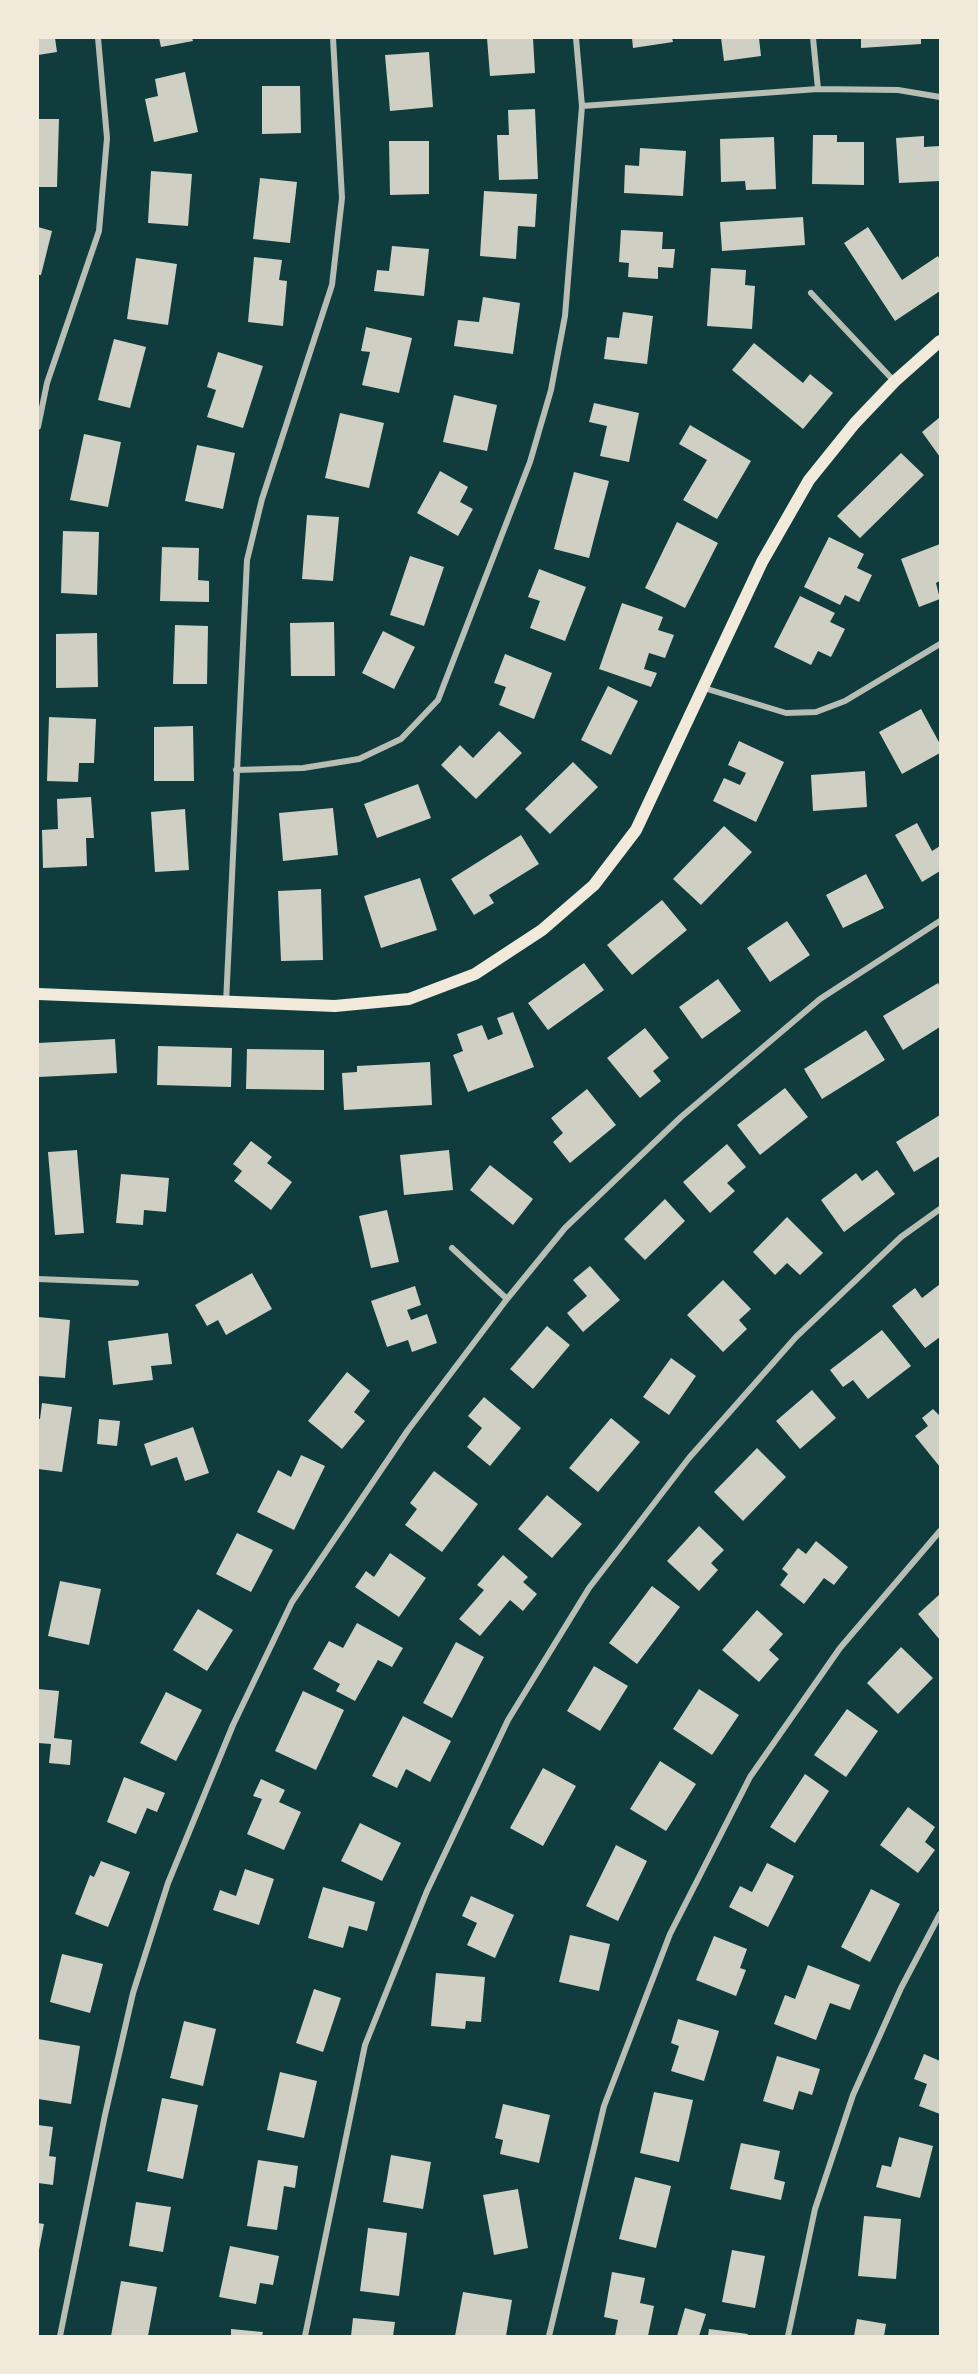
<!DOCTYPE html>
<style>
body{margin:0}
#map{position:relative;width:978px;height:2374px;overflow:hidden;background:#0f3d3e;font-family:Signika,sans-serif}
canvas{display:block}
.frame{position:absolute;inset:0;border:39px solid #f1e9da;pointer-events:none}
</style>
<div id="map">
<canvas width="978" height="2374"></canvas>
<div class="frame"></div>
</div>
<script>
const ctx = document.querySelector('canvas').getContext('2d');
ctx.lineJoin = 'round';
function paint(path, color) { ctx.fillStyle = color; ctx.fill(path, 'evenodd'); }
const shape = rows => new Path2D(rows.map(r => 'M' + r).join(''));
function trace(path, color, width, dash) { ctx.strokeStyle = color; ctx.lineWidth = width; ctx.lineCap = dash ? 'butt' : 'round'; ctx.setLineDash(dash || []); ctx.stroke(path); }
paint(shape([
 [38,38,55,38,57,52,38,55],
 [159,38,192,38,193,41,161,47],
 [487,38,533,38,535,73,490,76],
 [632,38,672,38,673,42,633,48],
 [721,38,759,38,761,56,724,61],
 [861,38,921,38,921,44,861,48],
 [429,52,433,107,390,111,385,55],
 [185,72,198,132,154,142,145,99,158,96,155,79],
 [262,86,300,86,301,133,262,134],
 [535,109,538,179,499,180,497,135,509,135,508,110],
 [38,119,59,119,57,187,38,187],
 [813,135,837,135,837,142,864,142,864,185,812,184],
 [924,136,924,147,940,146,940,181,899,183,896,138],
 [774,137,776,189,746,190,745,181,721,182,720,139],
 [389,141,429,141,429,194,390,195],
 [640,148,686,151,683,196,624,193,625,165,639,166],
 [151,171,192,174,188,226,148,223],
 [260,178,297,182,290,243,253,239],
 [484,191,537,194,535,227,518,226,516,259,480,256],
 [803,217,805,245,722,251,720,222],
 [38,227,52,231,41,275,38,275],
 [868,227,902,280,938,256,940,260,940,291,895,321,844,243],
 [621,230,663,232,662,249,675,249,673,268,658,267,658,279,628,277,629,263,619,262],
 [392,246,429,249,424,296,374,291,377,270,389,271],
 [254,257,282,260,279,280,287,281,283,326,248,322],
 [136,258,177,264,168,325,127,319],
 [711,268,746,270,745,285,755,286,752,329,707,326],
 [483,297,520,303,513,354,454,346,458,320,479,322],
 [623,312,653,316,647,364,604,359,607,337,619,338],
 [366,327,412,338,399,393,362,385,370,352,361,351],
 [114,339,146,347,130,408,98,400],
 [754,343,803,383,810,374,833,393,803,429,732,370],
 [218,352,263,366,243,428,207,417,216,390,207,387],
 [454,395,497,405,487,451,443,442],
 [594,403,639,413,629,462,600,456,607,426,589,422],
 [340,413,384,423,369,488,325,478],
 [940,417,940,457,922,432],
 [690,425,751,461,717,519,683,500,707,460,679,444],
 [84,434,121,442,108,507,70,500],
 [197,445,235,453,223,509,185,501],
 [901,453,924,475,860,538,837,516],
 [440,471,468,487,460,502,473,509,458,536,417,513],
 [574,472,609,481,589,558,554,549],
 [307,515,339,517,333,581,302,579],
 [677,522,718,543,685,608,645,588],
 [63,531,99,532,97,595,61,593],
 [829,537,864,554,857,568,872,575,859,602,845,595,840,605,804,587],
 [940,544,940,581,936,583,940,599,919,607,901,559],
 [162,547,199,548,198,580,209,581,209,602,160,601],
 [410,556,444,567,424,626,390,615],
 [539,569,586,587,565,641,530,628,540,601,528,597],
 [800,596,835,613,830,622,845,629,831,657,818,651,811,665,774,647],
 [622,603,663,617,658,630,674,635,665,658,649,653,644,669,657,673,651,687,599,669],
 [334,622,335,676,291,676,290,623],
 [175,625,208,626,207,684,173,684],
 [383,631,415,647,394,689,362,673],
 [97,633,98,687,56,688,56,634],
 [505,654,552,673,534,719,499,705,506,687,494,683],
 [608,686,638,701,611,755,581,740],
 [921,709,940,744,940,753,902,774,879,732],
 [49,717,96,719,94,763,79,763,78,782,47,781],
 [193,726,194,781,154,781,154,727],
 [499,731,522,753,476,799,441,765,460,745,473,758],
 [739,741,784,762,756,822,713,801,724,778,740,785,746,773,728,765],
 [573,762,598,787,550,834,525,809],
 [865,771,867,807,813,811,811,775],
 [418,784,431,818,377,838,364,804],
 [91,797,94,838,86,838,87,866,43,868,42,830,58,829,57,799],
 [333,808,338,855,283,861,279,813],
 [185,809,189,870,155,872,151,812],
 [917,823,932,851,940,846,940,871,922,882,895,835],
 [724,826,752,852,701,905,673,879],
 [521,835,539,864,489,895,494,903,474,915,451,879],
 [866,874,884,908,843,928,826,895],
 [420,878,437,930,381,948,364,896],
 [321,889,323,960,281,961,278,891],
 [662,900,687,930,632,975,607,945],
 [787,921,810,955,770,982,747,948],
 [584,963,604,990,548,1030,528,1003],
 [718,979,741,1011,702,1039,679,1007],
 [938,983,940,987,940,1027,903,1050,883,1016],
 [513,1012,534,1067,468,1092,453,1055,463,1051,457,1034,482,1025,488,1040,503,1034,497,1018],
 [645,1028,669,1058,653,1071,661,1081,640,1098,607,1058],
 [866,1030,885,1060,822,1099,804,1069],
 [115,1039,117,1073,39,1077,38,1043],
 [158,1046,232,1048,231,1087,157,1085],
 [247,1049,324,1050,324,1090,246,1089],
 [430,1062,432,1105,344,1110,342,1073,357,1072,357,1066],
 [785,1088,808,1117,760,1155,737,1125],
 [587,1089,616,1125,570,1163,553,1142,563,1133,551,1118],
 [940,1115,940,1156,914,1172,896,1142],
 [251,1141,272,1157,267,1163,292,1182,271,1210,234,1181,242,1171,233,1164],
 [727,1144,746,1167,727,1183,735,1191,710,1213,683,1182],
 [77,1150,84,1233,55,1235,48,1152],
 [449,1150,453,1190,404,1195,400,1155],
 [490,1165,533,1199,513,1225,470,1190],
 [877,1170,895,1194,844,1232,821,1200,856,1173,862,1181],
 [121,1174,169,1178,166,1212,144,1210,143,1225,116,1223],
 [665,1199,685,1221,645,1260,624,1239],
 [387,1210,399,1262,371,1268,359,1216],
 [787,1217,823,1253,800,1275,787,1263,775,1275,753,1252],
 [590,1266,620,1300,583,1332,567,1313,587,1296,573,1280],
 [252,1273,272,1309,226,1335,218,1320,207,1326,195,1305],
 [723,1280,751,1309,739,1320,747,1329,723,1352,687,1315],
 [940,1284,940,1337,925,1348,892,1306,915,1288,922,1298],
 [415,1286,421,1305,407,1310,411,1320,427,1314,437,1343,412,1352,408,1340,387,1347,371,1301],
 [38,1317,70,1320,65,1378,38,1376],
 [547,1326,570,1345,533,1389,510,1369],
 [882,1330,911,1366,868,1399,853,1380,843,1387,830,1370],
 [168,1333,172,1364,151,1366,153,1380,113,1385,108,1341],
 [671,1358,696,1376,669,1415,643,1397],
 [347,1372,370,1391,354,1412,365,1421,342,1449,308,1421],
 [812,1390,836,1418,800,1449,776,1421],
 [484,1397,521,1428,490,1466,467,1447,482,1428,468,1416],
 [42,1403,72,1407,62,1472,38,1469,38,1419,40,1419],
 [933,1409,939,1415,940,1414,940,1467,915,1436,928,1426,922,1418],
 [611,1418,640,1442,598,1492,569,1468],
 [99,1419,120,1421,117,1446,97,1444],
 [193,1427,209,1473,185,1481,177,1457,151,1466,144,1444],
 [757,1448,786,1477,743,1521,714,1492],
 [301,1455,325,1466,294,1530,257,1512,278,1470,291,1477],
 [434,1471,478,1504,442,1552,405,1525,417,1509,410,1503],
 [547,1495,582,1524,552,1558,518,1529],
 [699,1526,724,1550,711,1563,718,1570,699,1591,667,1561],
 [237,1533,273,1550,251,1592,216,1574],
 [816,1541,848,1567,834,1585,824,1578,804,1604,780,1585,788,1574,782,1569,798,1548,806,1554],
 [390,1553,426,1578,399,1617,355,1587,366,1571,374,1577],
 [503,1555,528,1577,523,1582,537,1594,523,1611,510,1600,480,1636,459,1619,484,1590,477,1585],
 [60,1581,101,1589,89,1645,48,1636],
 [652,1586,680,1607,637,1664,609,1643],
 [940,1594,940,1640,918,1614],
 [198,1609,233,1630,207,1671,173,1650],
 [757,1610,783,1634,769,1650,779,1659,759,1682,722,1650],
 [357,1623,403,1648,392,1667,378,1660,355,1701,336,1691,340,1684,313,1669,329,1641,343,1648],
 [456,1642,484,1657,452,1718,423,1703],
 [901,1647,933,1678,898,1714,867,1683],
 [594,1666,628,1686,600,1731,567,1711],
 [38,1689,59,1691,54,1738,72,1740,70,1765,49,1763,51,1744,38,1743],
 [699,1689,739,1715,712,1755,673,1729],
 [303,1691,344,1710,316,1770,275,1751],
 [166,1692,202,1710,176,1761,140,1743],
 [847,1709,878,1731,846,1777,814,1755],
 [403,1716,451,1741,430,1782,406,1769,397,1788,372,1776],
 [660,1761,696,1784,666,1831,630,1809],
 [543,1768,576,1786,543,1846,510,1828],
 [805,1774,829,1791,795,1843,770,1827],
 [124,1777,165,1793,157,1812,147,1808,136,1834,107,1822],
 [261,1779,285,1790,279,1802,301,1812,284,1850,247,1834,262,1799,253,1796],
 [908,1807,935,1827,925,1842,935,1850,918,1873,880,1845],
 [360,1823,401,1843,382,1881,341,1861],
 [616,1845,647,1861,618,1921,586,1906],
 [101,1861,130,1872,108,1927,75,1914,90,1875,94,1877],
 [767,1863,794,1876,768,1927,729,1907,740,1886,752,1892],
 [245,1869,274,1879,259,1925,213,1910,220,1890,236,1896],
 [323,1887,375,1902,367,1931,349,1926,343,1948,308,1938],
 [871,1889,900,1904,870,1962,841,1947],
 [471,1896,514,1915,495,1958,467,1945,477,1923,462,1916],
 [570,1935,610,1944,599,1991,559,1982],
 [714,1936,747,1949,740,1968,746,1970,736,1996,696,1980],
 [62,1954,103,1964,90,2013,50,2002],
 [808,1965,860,1985,850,2010,830,2003,816,2040,774,2024,785,1995,795,1999],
 [436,1973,485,1977,481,2022,466,2021,465,2029,431,2026],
 [314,1989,341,1998,323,2052,296,2043],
 [678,2019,719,2031,704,2081,671,2071,679,2046,671,2043],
 [184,2021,216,2029,203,2086,170,2078],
 [38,2039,80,2046,71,2104,38,2099],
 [924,2054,940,2061,940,2114,919,2106,927,2084,914,2079],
 [777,2056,820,2069,812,2095,799,2091,793,2110,763,2101],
 [280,2072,317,2081,304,2138,267,2130],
 [654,2092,693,2100,679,2162,640,2153],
 [162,2098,198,2105,183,2179,147,2171],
 [503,2104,550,2115,539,2163,500,2154,503,2140,495,2138],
 [38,2125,53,2127,49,2156,56,2157,53,2185,38,2183],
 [899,2137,933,2146,920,2198,876,2187,882,2165,891,2167],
 [741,2143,780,2151,774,2179,785,2182,781,2200,730,2189],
 [391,2155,431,2162,423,2209,383,2202],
 [258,2160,298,2166,295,2188,284,2186,277,2230,247,2226],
 [635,2177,671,2186,656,2248,619,2239],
 [518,2189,528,2248,494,2255,483,2195],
 [136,2202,171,2207,163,2252,129,2246],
 [864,2216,901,2219,896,2279,858,2276],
 [38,2223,44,2224,39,2250,38,2250],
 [368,2228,407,2233,399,2296,360,2291],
 [230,2246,279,2256,273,2285,260,2283,256,2304,219,2297],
 [732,2250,765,2256,755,2308,722,2302],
 [612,2272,645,2278,640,2303,654,2306,648,2336,615,2336,618,2320,604,2317],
 [121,2281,157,2287,148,2336,111,2336],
 [463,2292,512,2300,506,2336,455,2336],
 [685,2308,706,2314,699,2336,677,2336],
 [353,2318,395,2322,393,2336,351,2336],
 [857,2319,886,2324,884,2336,854,2336],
 [231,2329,263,2332,262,2336,231,2336],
 [709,2329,748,2334,747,2336,708,2336]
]), '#cfcfc3');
trace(shape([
 [813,38,818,89],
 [582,106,818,89,898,90,940,97],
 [811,293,894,381],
 [38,427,47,383,99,231,107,138,98,38],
 [704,688,786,713,816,712,845,701,940,644],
 [236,770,303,768,359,759,401,739,438,700,530,462,551,390,565,316,582,106,576,38],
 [226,1003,247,560,262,499,332,285,342,198,333,38],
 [452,1248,507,1299],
 [38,1279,136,1283],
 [60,2336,105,2115,133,1993,168,1883,233,1725,292,1602,408,1430,507,1299,565,1228,681,1117,820,999,940,921],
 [305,2336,365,2045,427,1891,508,1720,589,1588,689,1458,796,1337,901,1237,940,1209],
 [549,2336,604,2106,670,1934,750,1777,840,1648,940,1531],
 [788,2336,815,2209,853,2095,901,1988,940,1914]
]), '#b8beb3', 6);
trace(shape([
 [38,994,335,1006,409,999,475,974,542,930,594,885,636,830,762,562,809,480,855,423,895,381,940,341]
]), '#f1e9da', 12);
</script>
